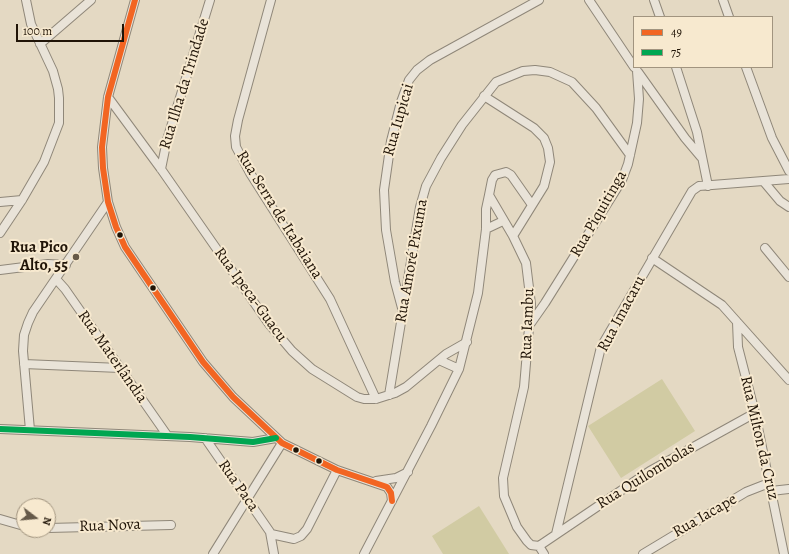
<!DOCTYPE html>
<meta charset="utf-8">
<style>
body{margin:0}
#map{position:relative;width:789px;height:554px;overflow:hidden;background:#e4d9c3;font-family:Alegreya,serif}
canvas{display:block}
.legend{position:absolute;left:633px;top:16px;width:140px;height:52px;box-sizing:border-box;background:#f7e9cf;border:1px solid #a1947f;margin:0;padding:5px 7px;list-style:none;font-size:12px;color:#201407}
.legend li{display:flex;align-items:center;gap:8px;height:20px}
.legend b{width:20px;border:1px solid #a1947f}
.north{position:absolute;left:16px;top:498px;width:40px;height:40px;box-sizing:border-box;background:#f7e9cf;border:1px solid #a1947f;border-radius:50%;rotate:106deg;font-size:11px;font-weight:700;line-height:16px;text-align:center;color:#201407}
.north::after{content:'';display:block;margin:auto;width:14px;height:18px;background:#655949;clip-path:polygon(50% 0,100% 100%,50% 72%,0 100%)}
.scale{position:absolute;left:16px;top:24px;width:108px;height:18px;box-sizing:border-box;border:2px solid #201407;border-top:0;padding-left:5px;font-size:12px;line-height:14px;white-space:nowrap;color:#201407;-webkit-text-stroke:3px #f7e9cf;paint-order:stroke}
</style>
<div id="map">
<canvas width="789" height="554"></canvas>
<ul class="legend">
<li><b style="height:5px;background:#f26522"></b>49</li>
<li><b style="height:5px;background:#00a651"></b>75</li>
</ul>
<div class="north">N</div>
<div class="scale">100 m</div>
</div>
<script>
const ctx = document.querySelector('canvas').getContext('2d');
ctx.lineJoin = 'round';
function paint(path, color) { ctx.fillStyle = color; ctx.fill(path, 'evenodd'); }
const shape = rows => new Path2D(rows.map(r => 'M' + r).join(''));
function trace(path, color, width, dash) { ctx.strokeStyle = color; ctx.lineWidth = width; ctx.lineCap = dash ? 'butt' : 'round'; ctx.setLineDash(dash || []); ctx.stroke(path); }
function label(font, color, halo, rows, align = 'center') {
  ctx.font = font + ' Alegreya,serif'; ctx.lineWidth = 4; ctx.setLineDash([]); ctx.textBaseline = 'middle'; ctx.strokeStyle = halo; ctx.fillStyle = color; for (const [text, x, y, turn = 0] of rows) {
    ctx.save(); ctx.translate(x, y); ctx.rotate((+turn || 0) * Math.PI / 180); ctx.textAlign = isNaN(turn) ? turn : align; if (halo) ctx.strokeText(text, 0, 0); ctx.fillText(text, 0, 0); ctx.restore();
  }
}
paint(shape([
 [662,379,695,431,621,478,588,426],
 [479,506,509,554,443,554,432,536]
]), '#d1cba3');
const minor = shape([
 [135,0,108,97,102,147,103,168,108,202,116,227,125,247,203,362,233,397,282,443,337,470,387,487,391,493,392,501],
 [271,0,238,120,235,136,236,147,250,173,330,299,376,399],
 [589,0,634,67],
 [654,0,660,17],
 [723,0,729,17],
 [40,44,91,0],
 [676,67,697,132,708,186],
 [746,67,772,138,789,171],
 [638,72,685,138,701,157],
 [484,96,534,128,544,138,548,148,550,162,544,186,513,236,526,263,531,304,524,387,503,478,504,496,517,527,527,541,531,545,539,546],
 [108,97,161,169,269,324,292,351,312,369,357,397,364,399,376,399,395,393,406,387,446,354,467,342],
 [161,169,167,140,210,0],
 [764,182,780,201,789,207],
 [0,202,22,200],
 [486,229,503,221],
 [0,233,22,200,44,162,59,123,59,98,58,89,53,71,31,24,26,0],
 [513,236,489,195,492,180,495,175,506,172,511,175,532,205],
 [765,248,789,277],
 [652,258,722,305,789,380],
 [0,270,48,264,66,265],
 [56,279,65,289,167,435],
 [402,308,395,282,386,230,384,190,391,141,401,102,409,80,417,70,430,60,539,0],
 [737,322,738,347,755,413,784,554],
 [531,323,545,303,622,180,628,164,637,123,639,99,637,71],
 [439,360,459,369],
 [24,364,120,368],
 [389,395,420,207,426,186,441,158,462,125,496,82,523,71,535,70,550,72,572,82,596,108,630,155],
 [0,429,190,437,253,442,276,438],
 [30,430,23,351,24,335,28,323,33,312,108,202],
 [205,438,270,532,274,554],
 [376,481,396,478,408,472],
 [771,491,789,489],
 [0,519,24,526],
 [48,528,171,525],
 [271,534,294,539,301,536,307,529,337,470],
 [556,534,601,347,692,191,699,186,789,179],
 [539,546,650,471,755,413],
 [539,546,544,554],
 [213,554,282,443],
 [364,554,431,426,459,369,478,293,486,229,486,209,489,195],
 [643,554,746,492,769,483]
]);
trace(minor, '#8f8779', 10);
trace(minor, '#e9e3d8', 8);
trace(shape([
 [135,0,108,97,102,147,103,168,108,202,116,227,125,247,203,362,233,397,282,443,337,470,387,487,391,493,392,501]
]), '#f26522', 6);
trace(shape([
 [0,429,190,437,253,442,276,438]
]), '#00a651', 6);
for (const [x, y, r, color] of [
 [120,235,3.5,"#201407"],
 [76,257,4,"#655949"],
 [153,288,3.5,"#201407"],
 [296,450,3.5,"#201407"],
 [319,461,3.5,"#201407"]
]) { const dot = new Path2D(); dot.arc(x, y, r, 0, 2 * Math.PI); ctx.fillStyle = color; ctx.fill(dot); trace(dot, '#f7e9cf', 1.5); }
label('16px', '#201407', '#f7e9cf', [
 ["Rua Ilha da Trindade",185,84,-73],
 ["Rua Iupicai",399,120,-74],
 ["Rua Piquitinga",599,214,-60],
 ["Rua Serra de Itabaiana",279,215,58],
 ["Rua Amoré Pixuma",412,261,-80],
 ["Rua Ipeca-Guacu",250,295,54],
 ["Rua Imacaru",622,314,-62],
 ["Rua Iambu",528,324,-88],
 ["Rua Materlândia",112,357,55],
 ["Rua Milton da Cruz",759,438,77],
 ["Rua Quilombolas",646,476,-32],
 ["Rua Paca",238,486,55],
 ["Rua Iacape",705,516,-30],
 ["Rua Nova",110,526,-2]
]);
label('bold 16px', '#201407', '#f7e9cf', [
 ["Rua Pico",68,248],
 ["Alto, 55",68,266]
], 'right');
</script>
